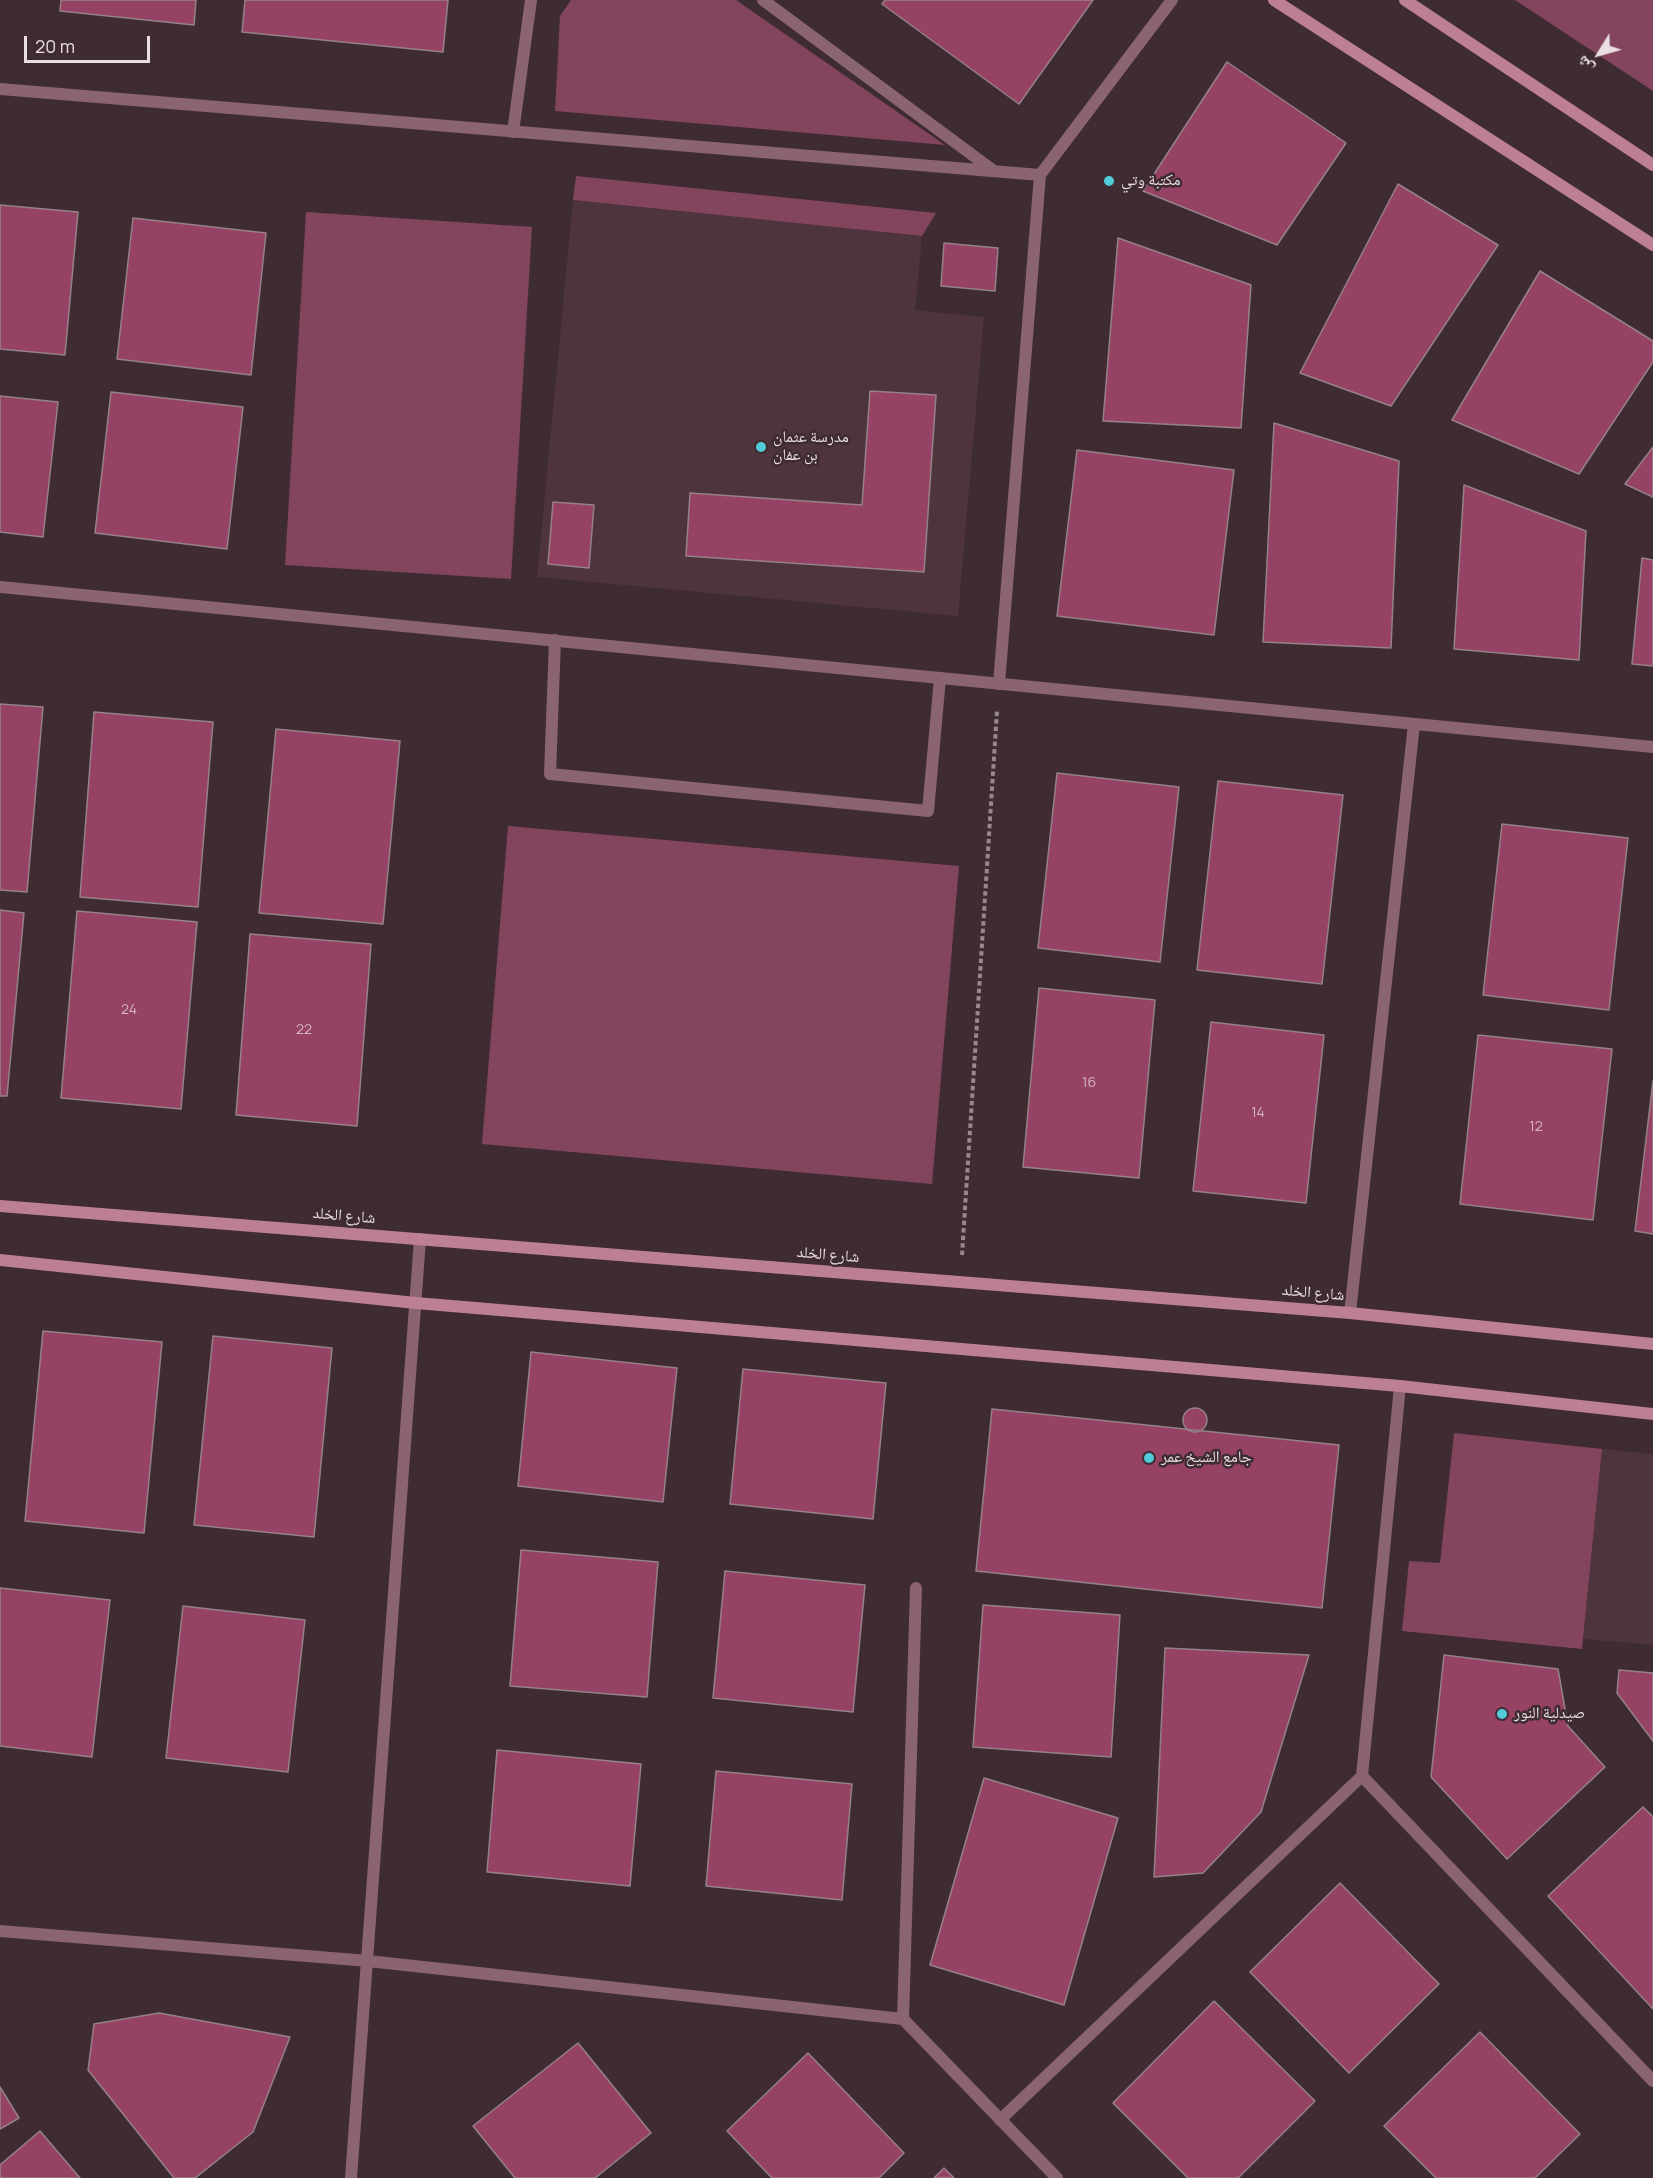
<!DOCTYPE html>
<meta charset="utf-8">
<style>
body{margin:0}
#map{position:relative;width:1653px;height:2178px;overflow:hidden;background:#3e2c32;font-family:Manrope,"Noto Naskh Arabic",sans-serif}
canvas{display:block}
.north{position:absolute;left:1569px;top:24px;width:60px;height:60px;-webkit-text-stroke:4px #3e2c32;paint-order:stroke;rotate:233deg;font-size:16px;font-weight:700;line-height:24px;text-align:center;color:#eadee2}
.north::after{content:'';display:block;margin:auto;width:21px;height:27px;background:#eadee2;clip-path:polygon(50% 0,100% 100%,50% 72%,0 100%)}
.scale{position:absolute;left:24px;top:36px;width:126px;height:27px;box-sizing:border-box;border:3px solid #eadee2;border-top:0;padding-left:8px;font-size:18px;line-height:21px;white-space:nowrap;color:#eadee2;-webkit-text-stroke:4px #3e2c32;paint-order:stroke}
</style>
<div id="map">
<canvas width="1653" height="2178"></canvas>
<div class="north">ش</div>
<div class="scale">20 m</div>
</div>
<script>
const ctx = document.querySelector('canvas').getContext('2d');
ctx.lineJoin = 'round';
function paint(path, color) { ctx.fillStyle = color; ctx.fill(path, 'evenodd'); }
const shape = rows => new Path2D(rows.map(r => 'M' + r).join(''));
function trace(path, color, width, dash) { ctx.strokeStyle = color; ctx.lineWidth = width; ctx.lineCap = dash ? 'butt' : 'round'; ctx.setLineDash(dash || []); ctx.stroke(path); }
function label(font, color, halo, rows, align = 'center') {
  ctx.font = font + ' Manrope,"Noto Naskh Arabic",sans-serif'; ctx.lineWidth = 5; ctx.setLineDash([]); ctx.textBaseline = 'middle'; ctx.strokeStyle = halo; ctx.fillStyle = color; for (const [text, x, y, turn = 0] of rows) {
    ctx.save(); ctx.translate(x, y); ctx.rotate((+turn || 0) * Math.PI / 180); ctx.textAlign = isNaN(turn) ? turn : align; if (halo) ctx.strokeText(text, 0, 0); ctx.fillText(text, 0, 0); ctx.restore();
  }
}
paint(shape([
 [573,200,922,236,915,310,984,317,958,616,537,577],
 [1602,1449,1653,1454,1653,1645,1583,1639]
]), '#4d343d');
paint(shape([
 [571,0,736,0,945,145,555,111,560,16],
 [1515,0,1653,0,1653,91],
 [576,176,936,213,922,236,573,200],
 [306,212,532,227,511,579,285,565],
 [508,826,959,866,932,1184,482,1144],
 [1454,1433,1602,1449,1582,1649,1402,1631,1409,1561,1440,1563]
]), '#83445d');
const building = shape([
 [61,0,196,0,194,25,60,11,61,0],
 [245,0,448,0,443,52,242,32,245,0],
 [885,0,1093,0,1019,104,882,4,885,0],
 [1227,62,1346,143,1277,245,1143,191,1227,62],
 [1398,184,1498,245,1391,406,1300,373,1398,184],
 [0,205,78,212,65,355,0,349,0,205],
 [133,218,266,233,251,375,117,359,133,218],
 [1118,238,1251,285,1241,428,1103,421,1118,238],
 [944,243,998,248,995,291,941,286,944,243],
 [1540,271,1653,341,1653,362,1579,474,1452,420,1540,271],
 [870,391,936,395,924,572,686,556,690,493,862,505,870,391],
 [111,392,243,407,227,549,95,533,111,392],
 [0,396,58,402,43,537,0,532,0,396],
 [1274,423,1399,461,1391,648,1263,642,1274,423],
 [1653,447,1653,497,1625,484,1653,447],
 [1077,450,1234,470,1214,635,1057,616,1077,450],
 [1464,485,1586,531,1579,660,1454,649,1464,485],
 [553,502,594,505,589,568,548,564,553,502],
 [1642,558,1653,560,1653,666,1632,664,1642,558],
 [0,704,43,707,27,892,0,890,0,704],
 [94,712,213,722,198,907,80,897,94,712],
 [276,729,400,741,383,924,259,913,276,729],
 [1057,773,1179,787,1160,962,1038,948,1057,773],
 [1218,781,1343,795,1322,984,1197,970,1218,781],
 [1502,824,1628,838,1609,1010,1483,995,1502,824],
 [0,910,24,913,7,1096,0,1096,0,910],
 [77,911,197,922,181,1109,61,1098,77,911],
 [250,934,371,944,357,1126,236,1115,250,934],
 [1039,988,1155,1000,1139,1178,1023,1167,1039,988],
 [1211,1022,1324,1035,1306,1203,1193,1191,1211,1022],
 [1478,1035,1612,1049,1593,1220,1460,1204,1478,1035],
 [1653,1081,1653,1234,1635,1231,1653,1081],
 [43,1331,162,1342,144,1533,25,1521,43,1331],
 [213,1336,332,1348,314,1537,194,1525,213,1336],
 [531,1352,677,1368,663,1502,518,1486,531,1352],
 [743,1369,886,1383,873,1519,730,1504,743,1369],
 '1183 1420a12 12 0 1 1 24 0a12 12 0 1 1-24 0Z',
 [992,1409,1339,1445,1322,1608,976,1571,992,1409],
 [521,1550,658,1562,647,1697,510,1686,521,1550],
 [725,1571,865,1585,853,1712,713,1698,725,1571],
 [0,1588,110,1600,92,1757,0,1746,0,1588],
 [983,1605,1120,1615,1111,1757,973,1747,983,1605],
 [183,1606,305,1620,288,1772,166,1758,183,1606],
 [1165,1648,1309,1655,1261,1812,1203,1873,1154,1877,1165,1648],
 [1444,1655,1558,1669,1568,1726,1605,1767,1507,1859,1431,1777,1444,1655],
 [1619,1670,1653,1673,1653,1741,1617,1693,1619,1670],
 [497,1750,641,1764,630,1886,487,1872,497,1750],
 [716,1771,852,1784,842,1900,706,1886,716,1771],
 [984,1778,1118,1818,1064,2005,930,1965,984,1778],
 [1643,1807,1653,1817,1653,2009,1548,1896,1643,1807],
 [1340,1883,1439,1984,1349,2073,1250,1972,1340,1883],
 [1214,2001,1315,2101,1238,2178,1188,2178,1113,2103,1214,2001],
 [159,2013,290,2037,253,2132,195,2178,174,2178,88,2070,94,2024,159,2013],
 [1480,2032,1580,2134,1535,2178,1436,2178,1384,2126,1480,2032],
 [578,2043,651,2133,595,2178,515,2178,473,2126,578,2043],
 [808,2053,904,2153,879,2178,772,2178,727,2131,808,2053],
 [0,2087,19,2118,0,2129,0,2087],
 [40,2131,80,2178,0,2178,0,2165,40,2131],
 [944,2168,954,2178,934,2178,944,2168]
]);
paint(building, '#954265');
trace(building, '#978189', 1.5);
trace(shape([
 [962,1255,997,711]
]), '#97888d', 4, [4.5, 3]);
trace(shape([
 [555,640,550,774,928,811,940,678]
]), '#8b6472', 12);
trace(shape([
 [763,0,994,171],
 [0,89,1040,175],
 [513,132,531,0],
 [0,587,1653,747],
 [999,684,1040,175,1172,0],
 [1350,1313,1414,724],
 [1362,1776,1653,2081],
 [0,1931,368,1961,903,2019,1057,2178],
 [903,2019,916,1588],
 [1000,2120,1362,1776,1400,1386],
 [351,2178,420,1239]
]), '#8b6472', 12);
trace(shape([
 [1274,0,1653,245],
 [1405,0,1653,165],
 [0,1206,1350,1313,1653,1344],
 [0,1260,416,1303,1400,1386,1653,1414]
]), '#bc7f95', 12);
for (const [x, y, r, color] of [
 [1109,181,6,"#52cbd9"],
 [761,447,6,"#52cbd9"],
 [1149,1458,6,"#52cbd9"],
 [1502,1714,6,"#52cbd9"]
]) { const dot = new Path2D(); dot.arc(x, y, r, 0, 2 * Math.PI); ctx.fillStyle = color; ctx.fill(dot); trace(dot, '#3e2c32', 2); }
label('14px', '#d5b7c3', null, [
 ["24",129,1010],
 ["22",304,1030],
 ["16",1089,1083],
 ["14",1258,1113],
 ["12",1536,1127]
]);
label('16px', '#eadee2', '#3e2c32', [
 ["مكتبة وتي",1121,181],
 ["مدرسة عثمان",773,438],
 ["بن عفان",773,456],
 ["جامع الشيخ عمر",1161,1458],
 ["صيدلية النور",1514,1714]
], 'left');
label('16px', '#eadee2', '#3e2c32', [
 ["شارع الخلد",344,1216,5],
 ["شارع الخلد",828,1255,5],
 ["شارع الخلد",1313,1293,5]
]);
</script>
